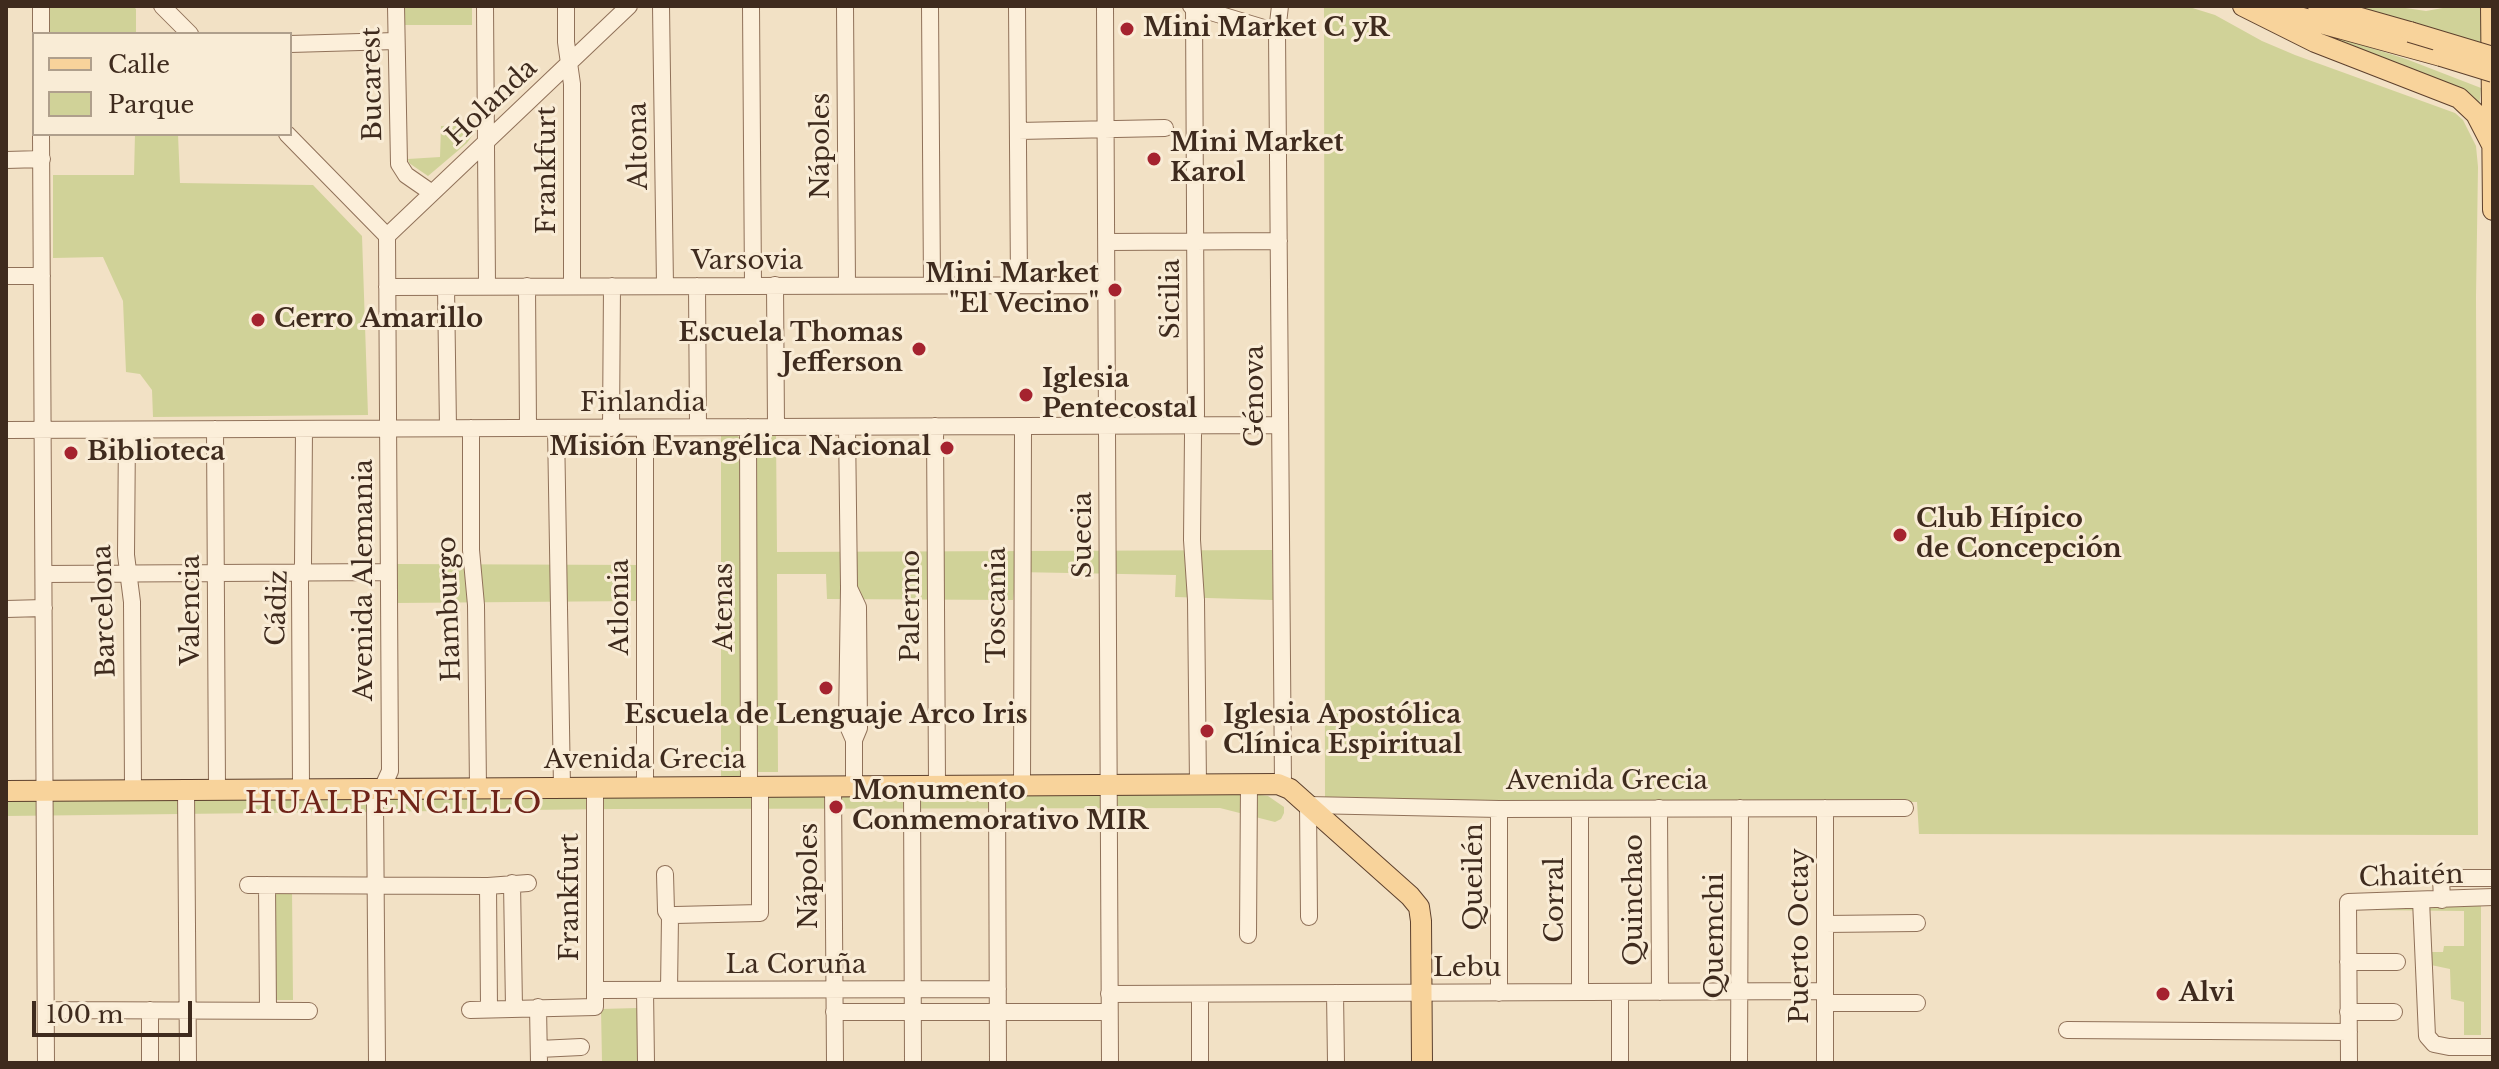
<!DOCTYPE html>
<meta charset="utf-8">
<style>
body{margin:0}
#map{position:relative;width:2499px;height:1069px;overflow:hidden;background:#f2e1c5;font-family:"Libre Baskerville",serif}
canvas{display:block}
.frame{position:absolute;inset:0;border:8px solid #3f2b1e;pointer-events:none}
.legend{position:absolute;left:32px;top:32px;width:260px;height:104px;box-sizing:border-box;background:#f9ecd6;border:2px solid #af9f8c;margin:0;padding:10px 14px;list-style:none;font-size:24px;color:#3f2b1e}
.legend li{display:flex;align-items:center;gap:16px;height:40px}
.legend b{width:40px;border:2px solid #af9f8c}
.scale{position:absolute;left:32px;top:1001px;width:160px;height:36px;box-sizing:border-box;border:4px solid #3f2b1e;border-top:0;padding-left:10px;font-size:24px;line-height:28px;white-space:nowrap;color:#3f2b1e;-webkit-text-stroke:6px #f9ecd6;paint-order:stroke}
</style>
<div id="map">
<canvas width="2499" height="1069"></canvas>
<div class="frame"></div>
<ul class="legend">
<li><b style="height:10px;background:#f8d39b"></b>Calle</li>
<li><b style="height:22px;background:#d0d298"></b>Parque</li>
</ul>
<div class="scale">100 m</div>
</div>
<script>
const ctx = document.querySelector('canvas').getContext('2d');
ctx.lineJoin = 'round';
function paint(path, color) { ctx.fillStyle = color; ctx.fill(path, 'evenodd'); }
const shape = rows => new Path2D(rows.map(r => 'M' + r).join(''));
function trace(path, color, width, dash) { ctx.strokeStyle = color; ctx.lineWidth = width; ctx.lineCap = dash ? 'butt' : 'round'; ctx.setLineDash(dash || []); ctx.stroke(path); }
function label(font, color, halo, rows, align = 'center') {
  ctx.font = font + ' "Libre Baskerville",serif'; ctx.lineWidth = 6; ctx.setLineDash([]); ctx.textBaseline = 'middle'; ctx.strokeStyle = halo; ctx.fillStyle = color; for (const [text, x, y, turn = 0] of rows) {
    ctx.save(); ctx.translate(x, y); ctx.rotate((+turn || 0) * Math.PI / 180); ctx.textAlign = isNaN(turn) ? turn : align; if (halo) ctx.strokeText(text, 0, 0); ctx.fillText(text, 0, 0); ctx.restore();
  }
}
paint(shape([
 [44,6,133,6,136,9,136,34,40,34],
 [403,6,472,6,472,25,404,25],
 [1324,6,2186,6,2215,15,2262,41,2295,55,2455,113,2463,120,2476,146,2478,167,2476,297,2478,835,1919,834,1917,802,1325,804],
 [2347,6,2392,6,2426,11,2454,6,2481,6,2481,43],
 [2296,24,2406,59,2481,88,2479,108],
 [480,125,467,143,428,176,409,163,408,159,440,157,441,126],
 [135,134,178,134,180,183,313,185,362,236,368,415,153,417,152,390,140,374,126,372,123,301,103,257,53,258,53,175,134,175],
 [754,432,776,433,777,552,1272,550,1273,600,1175,597,1176,575,1016,572,1013,600,827,599,826,574,777,574,778,772,758,772],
 [721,433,735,434,740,438,742,775,739,779,721,779],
 [396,564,638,565,638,601,396,603],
 [1229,791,1268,796,1284,807,1284,813,1281,819,1275,822,1220,808,614,809,6,816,6,799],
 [292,889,293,1000,274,1000,273,890],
 [2367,900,2481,900,2481,1035,2464,1035,2464,1002,2451,999,2450,969,2431,965,2432,952,2443,952,2444,946,2464,946,2464,911,2368,910],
 [637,1008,638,1061,602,1061,601,1009]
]), '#d0d298');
const minor = shape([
 [41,6,41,34],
 [162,6,190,34],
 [396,6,399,164,406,175,432,193],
 [485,6,487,286],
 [566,6,566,42,572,84,572,286],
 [661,6,665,286],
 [751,6,753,286],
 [845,6,847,285],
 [930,6,932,285],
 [1017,6,1019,285],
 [1105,6,1110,1063],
 [1191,6,1277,32],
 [1194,6,1196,415,1193,434,1192,540,1196,600,1198,784],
 [1280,6,1277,32,1283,785],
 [290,44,396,41],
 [1018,131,1165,128],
 [41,134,46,1063],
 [287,134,387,236,390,771,375,804,377,1063],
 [6,160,42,159],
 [387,236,629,6],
 [1107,242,1279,241],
 [6,276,42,276],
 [775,285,776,427],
 [527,286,528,428],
 [697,286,698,427],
 [387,287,1107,285],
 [446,287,448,428],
 [935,426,937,785],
 [748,427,749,786],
 [847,427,849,588,847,724,854,740],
 [471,428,471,550,476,605,478,788],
 [556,428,562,787],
 [611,428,612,286],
 [645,428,645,787],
 [215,429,217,789],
 [6,430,1280,425],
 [127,430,126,555,132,602,133,790],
 [44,574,388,572],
 [849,588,858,607,859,728,854,740,854,786],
 [6,609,44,608],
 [912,785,913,1063],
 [997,785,998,1063],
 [1022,785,1023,426],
 [833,786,835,1063],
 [301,789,300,581,303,564,304,429],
 [186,790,188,1063],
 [1659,808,1660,992],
 [1825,808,1825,1063],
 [1499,809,1499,993],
 [1580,809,1580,992],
 [665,874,666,911,670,917,669,990],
 [512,883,514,1008],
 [248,885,488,886,528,883],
 [267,885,268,1011],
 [488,886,489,1008],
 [2421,900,2427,1036,2434,1044,2449,1047,2493,1047],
 [2442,900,2441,878,2493,878],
 [670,917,675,915,760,913,760,786],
 [1309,917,1308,805,1499,809,1905,808],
 [1825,924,1917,923],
 [1248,935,1249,783],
 [2348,962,2397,962],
 [595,990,998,989],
 [645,990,646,1063],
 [1620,992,1620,1063],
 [1335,993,1336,1063],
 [1109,994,1825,991],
 [1200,994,1200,1063],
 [1825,1003,1917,1003],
 [538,1007,539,1063],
 [46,1010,309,1011],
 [470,1010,595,1007,595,787],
 [834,1012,1109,1012],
 [2348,1012,2394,1012],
 [2067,1030,2349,1032],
 [539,1049,581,1047],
 [150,1063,150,1010],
 [1739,1063,1740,808],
 [2349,1063,2348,902,2493,897]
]);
const major = shape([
 [2243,6,2315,42,2459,98,2476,114,2492,145],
 [2318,6,2410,32],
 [2491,6,2493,210],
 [2266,8,2441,56],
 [6,791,1278,784,1290,789,1410,896,1419,907,1421,921,1422,1063]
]);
trace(minor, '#907159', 18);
trace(major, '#5d402d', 22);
trace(minor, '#fcefda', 16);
trace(major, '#f8d39b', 20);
const majorBridge = shape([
 [2410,32,2493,57],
 [2441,56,2493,72]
]);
trace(majorBridge, '#5d402d', 22, []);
trace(majorBridge, '#f8d39b', 20);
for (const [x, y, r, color] of [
 [1127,29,8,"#a5232f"],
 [1154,159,8,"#a5232f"],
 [1115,290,8,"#a5232f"],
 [258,320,8,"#a5232f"],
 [919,349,8,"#a5232f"],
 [1026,395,8,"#a5232f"],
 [947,448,8,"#a5232f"],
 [71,453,8,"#a5232f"],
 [1900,535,8,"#a5232f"],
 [826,688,8,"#a5232f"],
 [1207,731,8,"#a5232f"],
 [836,807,8,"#a5232f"],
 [2163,994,8,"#a5232f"]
]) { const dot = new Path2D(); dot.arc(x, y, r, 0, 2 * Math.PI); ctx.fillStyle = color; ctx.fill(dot); trace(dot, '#f9ecd6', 3); }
label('bold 26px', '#3f2b1e', '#f9ecd6', [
 ["Mini Market C yR",1143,29],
 ["Mini Market",1170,144],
 ["Karol",1170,174],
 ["Mini Market",1099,275,"right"],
 ["\"El Vecino\"",1099,305,"right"],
 ["Cerro Amarillo",274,320],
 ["Escuela Thomas",903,334,"right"],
 ["Jefferson",903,364,"right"],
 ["Iglesia",1042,380],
 ["Pentecostal",1042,410],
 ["Misión Evangélica Nacional",931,448,"right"],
 ["Biblioteca",87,453],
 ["Club Hípico",1916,520],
 ["de Concepción",1916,550],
 ["Escuela de Lenguaje Arco Iris",826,716,"center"],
 ["Iglesia Apostólica",1223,716],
 ["Clínica Espiritual",1223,746],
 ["Monumento",852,792],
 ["Conmemorativo MIR",852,822],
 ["Alvi",2179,994]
], 'left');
label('26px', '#3f2b1e', '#f9ecd6', [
 ["Bucarest",373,84,-91],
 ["Holanda",492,103,-43],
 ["Altona",639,146,-91],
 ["Nápoles",822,146,-90],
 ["Frankfurt",548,170,-90],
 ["Varsovia",747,262],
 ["Sicilia",1172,299,-90],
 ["Génova",1256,396,-90],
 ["Finlandia",643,404],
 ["Suecia",1084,535,-90],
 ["Avenida Alemania",365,580,-90],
 ["Toscania",998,605,-90],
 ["Palermo",912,606,-90],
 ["Atlonia",621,607,-90],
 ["Atenas",725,607,-90],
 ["Cádiz",278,608,-88],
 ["Hamburgo",450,609,-92],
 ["Valencia",192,610,-90],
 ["Barcelona",105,611,-92],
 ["Avenida Grecia",645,761],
 ["Avenida Grecia",1607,782],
 ["Nápoles",810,876,-90],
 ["Queilén",1475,877,-90],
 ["Chaitén",2411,877,-2],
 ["Frankfurt",571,897,-90],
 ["Corral",1556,900,-90],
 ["Quinchao",1635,900,-90],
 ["Quemchi",1716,936,-90],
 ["Puerto Octay",1801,936,-90],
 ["La Coruña",796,966],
 ["Lebu",1467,969]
]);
ctx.letterSpacing = '2px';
label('30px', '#6f2419', '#f9ecd6', [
 ["HUALPENCILLO",394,805]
]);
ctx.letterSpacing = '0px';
</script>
